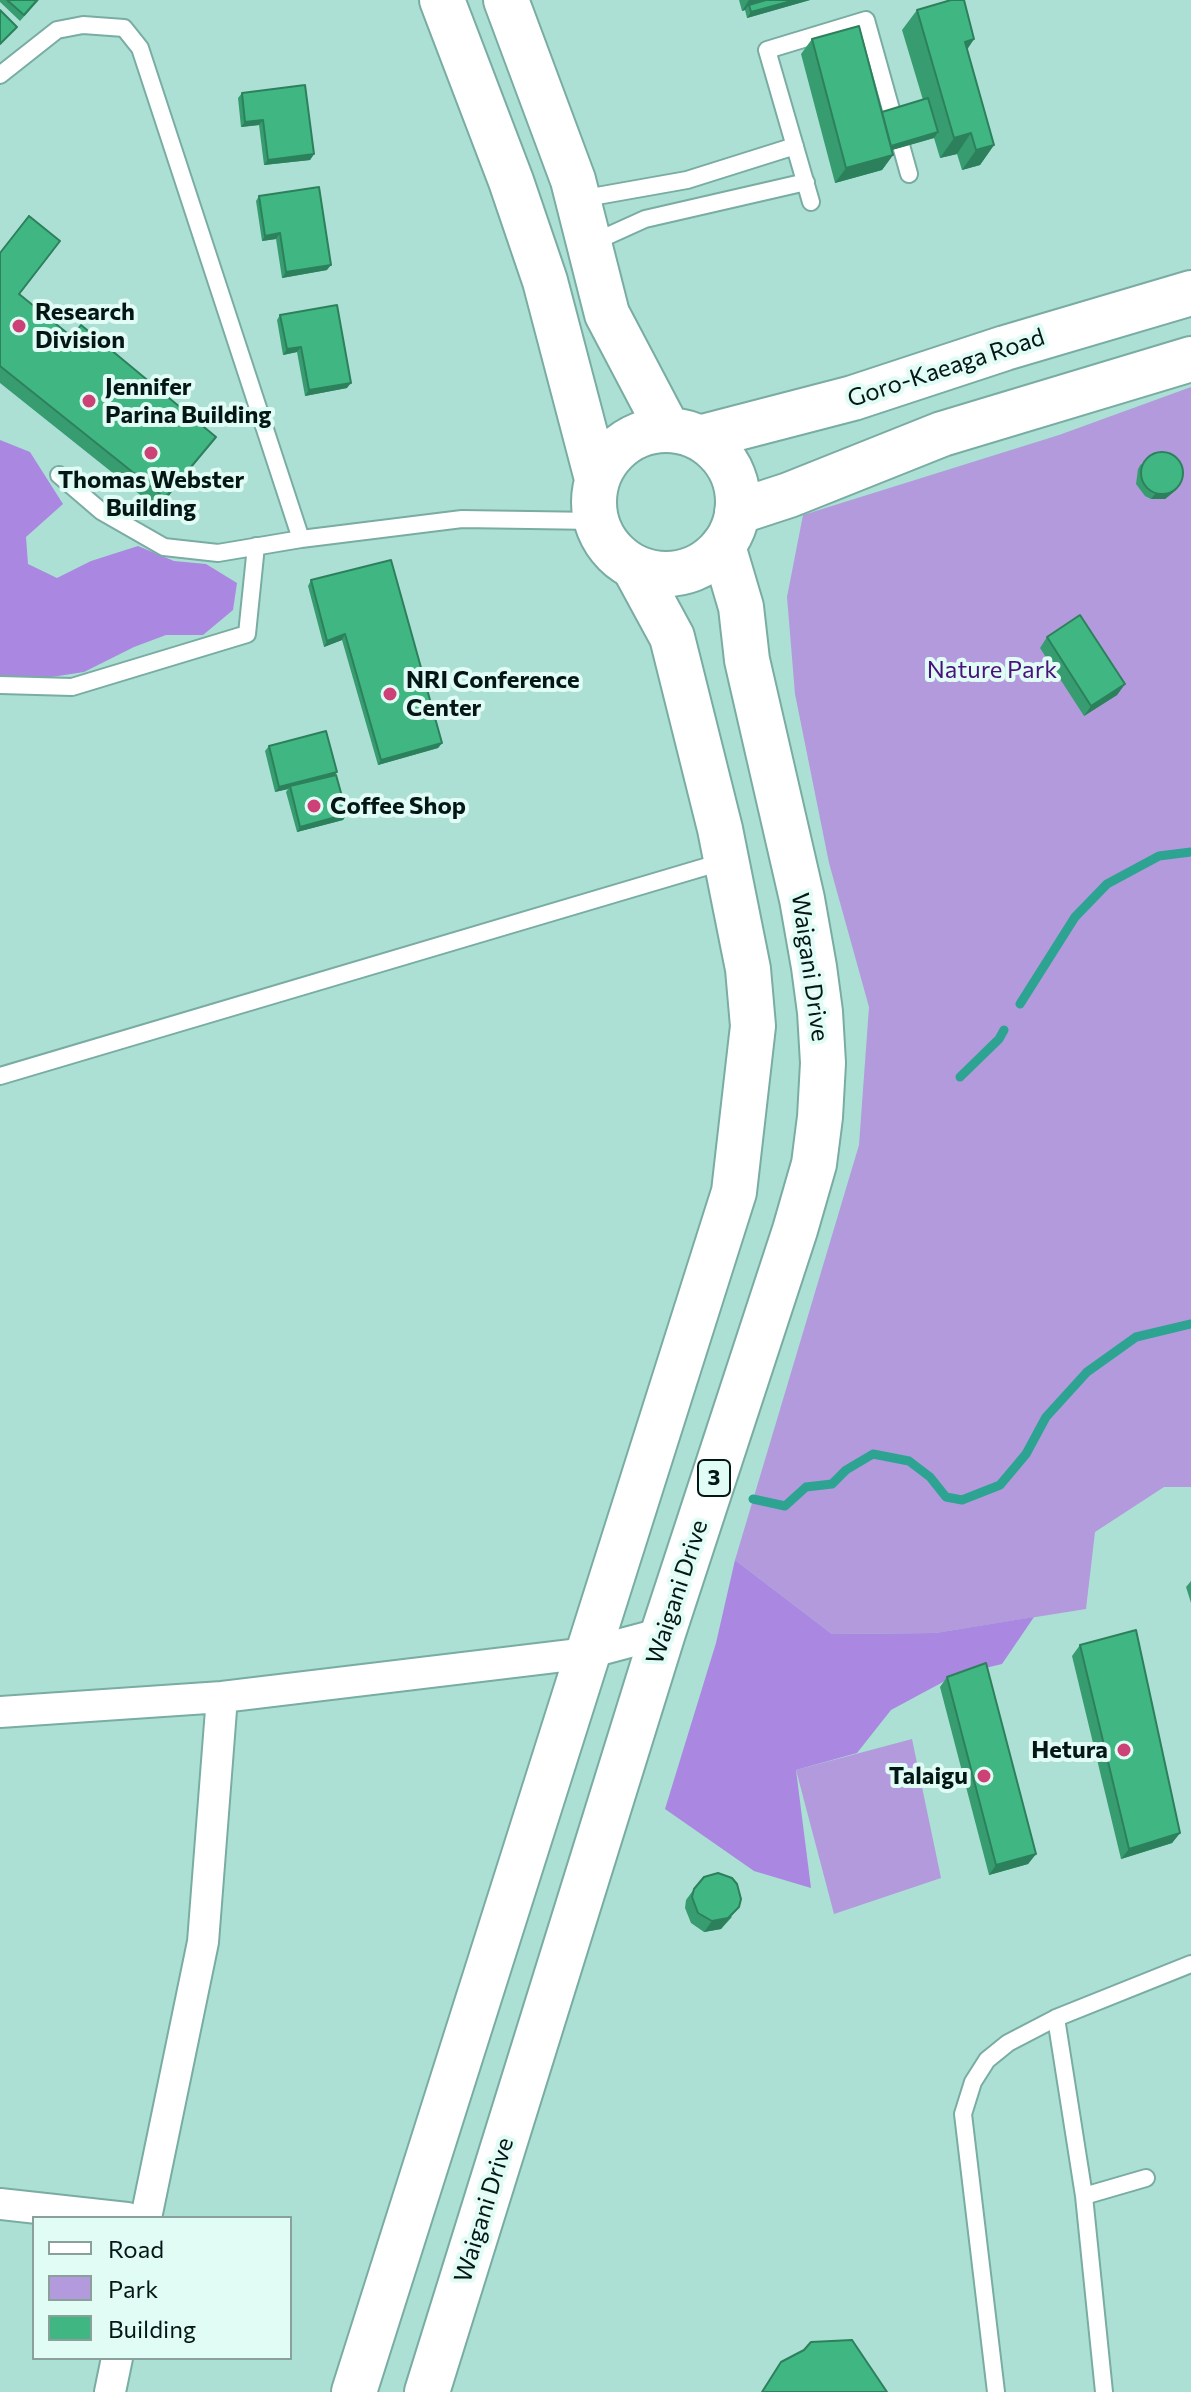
<!DOCTYPE html>
<style>
body{margin:0}
#map{position:relative;width:1191px;height:2392px;overflow:hidden;background:#ace0d5;font-family:Commissioner,sans-serif}
canvas{display:block}
.legend{position:absolute;left:32px;top:2216px;width:260px;height:144px;box-sizing:border-box;background:#e1fbf5;border:2px solid #89a09b;margin:0;padding:10px 14px;list-style:none;font-size:24px;color:#041714}
.legend li{display:flex;align-items:center;gap:16px;height:40px}
.legend b{width:40px;border:2px solid #89a09b}
</style>
<div id="map">
<canvas width="1191" height="2392"></canvas>
<ul class="legend">
<li><b style="height:10px;background:#fff"></b>Road</li>
<li><b style="height:22px;background:#b29adc"></b>Park</li>
<li><b style="height:22px;background:#40b783"></b>Building</li>
</ul>
</div>
<script>
const ctx = document.querySelector('canvas').getContext('2d');
ctx.lineJoin = 'round';
function paint(path, color) { ctx.fillStyle = color; ctx.fill(path, 'evenodd'); }
const shape = rows => new Path2D(rows.map(r => 'M' + r).join(''));
function trace(path, color, width, dash) { ctx.strokeStyle = color; ctx.lineWidth = width; ctx.lineCap = dash ? 'butt' : 'round'; ctx.setLineDash(dash || []); ctx.stroke(path); }
function label(font, color, halo, rows, align = 'center') {
  ctx.font = font + ' Commissioner,sans-serif'; ctx.lineWidth = 8; ctx.setLineDash([]); ctx.textBaseline = 'middle'; ctx.strokeStyle = halo; ctx.fillStyle = color; for (const [text, x, y, turn = 0] of rows) {
    ctx.save(); ctx.translate(x, y); ctx.rotate((+turn || 0) * Math.PI / 180); ctx.textAlign = isNaN(turn) ? turn : align; if (halo) ctx.strokeText(text, 0, 0); ctx.fillText(text, 0, 0); ctx.restore();
  }
}
paint(shape([
 [1191,387,1191,1487,1164,1487,1095,1532,1086,1609,935,1633,832,1634,735,1560,859,1145,869,1007,829,863,795,694,787,597,803,515,1059,435],
 [912,1739,941,1878,834,1914,796,1770]
]), '#b29adc');
paint(shape([
 [0,440,30,452,63,504,26,537,28,564,57,578,91,561,138,546,174,561,206,564,237,583,233,610,203,635,166,635,134,647,84,672,0,685],
 [735,1560,832,1634,935,1633,1034,1617,1002,1664,956,1675,891,1710,857,1753,796,1770,811,1888,754,1871,665,1809,716,1643]
]), '#aa87e0');
trace(shape([
 [1020,1004,1075,917,1107,884,1159,856,1191,852],
 [960,1077,999,1039,1004,1030],
 [753,1499,785,1506,806,1487,832,1484,846,1470,873,1454,909,1461,930,1477,946,1497,962,1500,1000,1485,1026,1454,1046,1417,1087,1372,1136,1337,1191,1324]
]), '#2da392', 9);
const service = shape([
 [0,75,57,30,83,25,124,28,140,48,301,539],
 [580,199,687,180,795,146],
 [811,202,767,50,866,20,909,174],
 [592,243,645,219,806,182],
 [59,475,101,511,164,547,218,553,301,539,462,519,596,521],
 [0,685,72,687,247,634,256,546],
 [0,1076,725,861],
 [1056,2018,1084,2196,1104,2392],
 [1084,2196,1146,2178],
 [996,2392,963,2114,973,2082,987,2060,1008,2043,1056,2018,1191,1964]
]);
const minor = shape([
 [0,1712,222,1697,588,1653,663,1633],
 [0,2204,127,2218],
 [146,2218,203,1942,222,1697],
 [110,2392,117,2358]
]);
const primary = shape([
 [442,0,511,181,545,281,597,479],
 [506,0,573,180,607,314,668,430],
 '594 502a72 72 0 1 1 144 0a72 72 0 1 1-144 0Z',
 [699,438,853,398,1005,348,1191,293],
 [737,512,789,495,942,434,1191,359]
]);
const trunk = shape([
 [354,2392,734,1192,753,1026,748,969,720,829,672,637,634,567],
 [427,2392,663,1633,795,1230,814,1164,820,1117,823,1063,820,1012,814,967,802,899,747,660,741,607,723,546]
]);
trace(service, '#79aca2', 20);
trace(minor, '#79aca2', 34);
trace(primary, '#79aca2', 48);
trace(trunk, '#79aca2', 48);
trace(service, '#fff', 16);
trace(minor, '#fff', 30);
trace(primary, '#fff', 44);
trace(trunk, '#fff', 44);
paint(shape([
 [0,0,39,0,20,21,0,2],
 [739,0,810,0,747,18,745,10,742,11],
 [917,10,974,39,967,50,994,145,980,165,962,170,957,154,940,158,934,138,892,150,893,155,882,170,835,183,801,54,812,39,882,112,923,100,902,30],
 [242,93,314,154,310,160,264,165,259,125,241,127,238,98],
 [259,196,327,270,282,278,276,239,262,241,256,201],
 [53,251,19,295,208,447,158,509,0,383,0,253],
 [280,315,347,388,305,396,297,352,283,355,277,320],
 [1141,464,1180,485,1176,490,1165,499,1151,499,1145,496,1136,484,1138,469],
 [311,580,442,743,438,748,378,765,342,640,324,647,308,586],
 [1047,637,1125,684,1117,695,1084,716,1040,648],
 [269,746,337,772,334,775,347,814,343,820,297,832,286,792,288,789,275,792,265,751],
 [1191,1581,1191,1603,1186,1587],
 [1080,1645,1180,1833,1172,1843,1121,1859,1072,1656],
 [947,1677,1036,1854,1028,1864,989,1875,940,1687],
 [694,1889,732,1917,721,1929,704,1932,691,1923,685,1908,686,1900]
]), '#379d71');
paint(shape([
 [749,0,783,0,749,5,745,10,742,11],
 [795,0,810,0,747,18,751,12],
 [974,39,960,59,965,42],
 [263,120,259,125,241,127,245,122],
 [938,132,934,138,878,154,882,149],
 [971,133,957,154,940,158,954,138],
 [994,145,980,165,962,170,976,150],
 [314,154,310,160,264,165,268,160],
 [893,155,882,170,835,183,846,168],
 [280,233,276,239,262,241,265,236],
 [331,265,327,270,282,278,286,272],
 [301,347,297,352,283,355,287,349],
 [351,383,347,388,305,396,309,390],
 [216,437,208,447,158,509,165,498],
 [1180,485,1176,490,1165,499,1151,499,1155,494],
 [345,634,342,640,324,647,327,641],
 [1125,684,1117,695,1084,716,1091,706],
 [442,743,438,748,378,765,381,760],
 [337,772,333,777,290,786,288,789,275,792,279,787],
 [347,814,343,820,297,832,300,827],
 [1180,1833,1172,1843,1121,1859,1129,1849],
 [1036,1854,1028,1864,989,1875,996,1865],
 [739,1907,721,1929,704,1932,712,1921]
]), '#2d805c');
const building = shape([
 [7,0,37,0,24,15,7,0],
 [766,0,795,0,751,12,749,5,766,0],
 [951,0,964,0,974,39,965,42,994,145,976,150,971,133,954,138,917,10,951,0],
 [0,10,17,27,0,44,0,10],
 [859,26,893,155,846,168,812,39,859,26],
 [305,85,314,154,268,160,263,120,245,122,242,93,305,85],
 [928,98,938,132,891,146,882,112,928,98],
 [319,187,331,265,286,272,280,233,265,236,259,196,319,187],
 [29,216,60,241,19,294,72,337,81,325,216,437,165,498,0,366,0,253,29,216],
 [337,305,351,383,309,390,301,347,287,349,280,315,337,305],
 '1141 473a21 21 0 1 1 42 0a21 21 0 1 1-42 0Z',
 [391,560,442,743,381,760,345,634,327,641,311,580,391,560],
 [1080,615,1125,684,1091,706,1047,637,1080,615],
 [326,731,337,772,279,787,269,746,326,731],
 [336,775,347,814,300,827,290,786,336,775],
 [1136,1630,1180,1833,1129,1849,1080,1645,1136,1630],
 [986,1663,1036,1854,996,1865,947,1677,986,1663],
 [718,1873,732,1878,737,1884,741,1899,739,1907,728,1918,712,1921,698,1913,692,1897,694,1889,704,1877,718,1873],
 [852,2340,887,2392,762,2392,781,2362,804,2350,811,2342,852,2340]
]);
paint(building, '#40b783');
trace(building, '#2d805c', 2);
for (const [x, y, r, color] of [
 [19,326,8,"#cc4176"],
 [89,401,8,"#cc4176"],
 [151,453,8,"#cc4176"],
 [390,694,8,"#cc4176"],
 [314,806,8,"#cc4176"],
 [1124,1750,8,"#cc4176"],
 [984,1776,8,"#cc4176"]
]) { const dot = new Path2D(); dot.arc(x, y, r, 0, 2 * Math.PI); ctx.fillStyle = color; ctx.fill(dot); trace(dot, '#e1fbf5', 3); }
for (const [x, y, w] of [
 [714,1478,32]
]) { const box = new Path2D(); box.roundRect(x - w / 2, y - 18, w, 36, 6); ctx.fillStyle = '#e1fbf5'; ctx.fill(box); trace(box, '#041714', 2); }
label('bold 22px', '#041714', null, [
 ["3",714,1478]
]);
label('bold 24px', '#041714', '#e1fbf5', [
 ["Research",35,312],
 ["Division",35,340],
 ["Jennifer",105,387],
 ["Parina Building",105,415],
 ["Thomas Webster",151,480,"center"],
 ["Building",151,508,"center"],
 ["NRI Conference",406,680],
 ["Center",406,708],
 ["Coffee Shop",330,806],
 ["Hetura",1108,1750,"right"],
 ["Talaigu",968,1776,"right"]
], 'left');
label('24px', '#041714', '#e1fbf5', [
 ["Goro-Kaeaga Road",946,368,-18],
 ["Waigani Drive",810,967,82],
 ["Waigani Drive",677,1592,-72],
 ["Waigani Drive",484,2210,-73]
]);
label('24px', '#48127b', '#e1fbf5', [
 ["Nature Park",992,670]
]);
</script>
